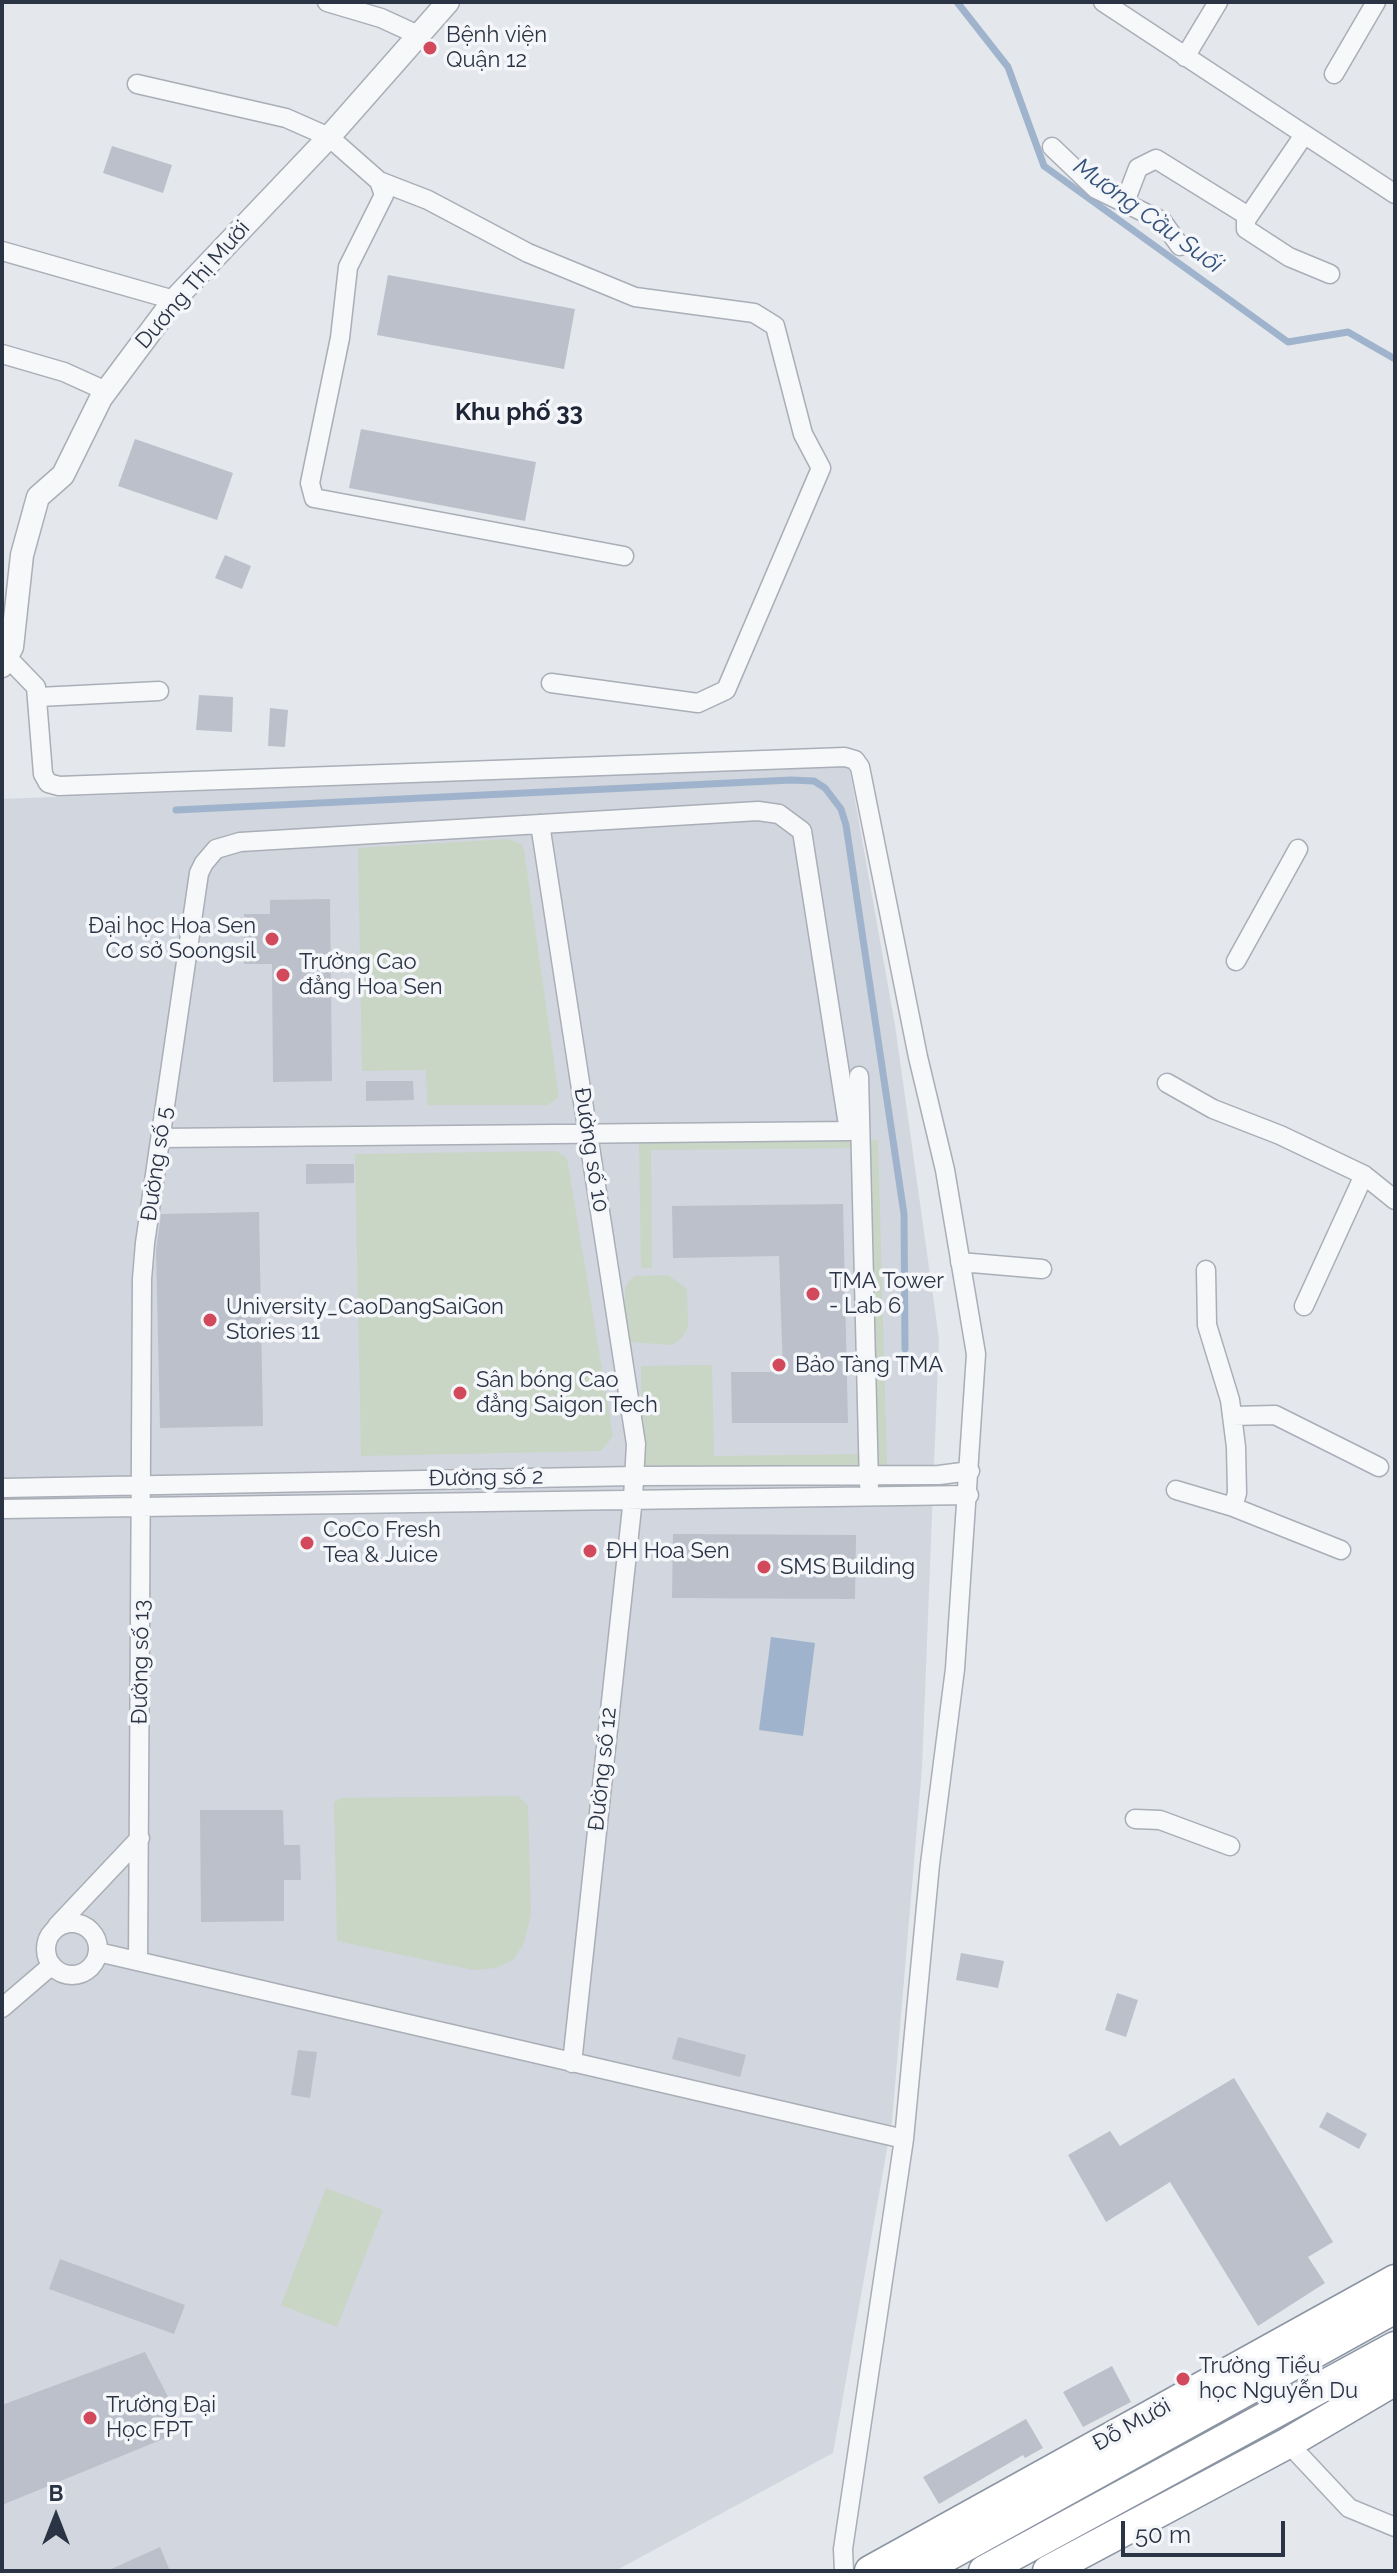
<!DOCTYPE html>
<meta charset="utf-8">
<style>
body{margin:0}
#map{position:relative;width:1397px;height:2573px;overflow:hidden;background:#e4e7ec;font-family:Raleway,sans-serif}
canvas{display:block}
.frame{position:absolute;inset:0;border:4px solid #2b3445;pointer-events:none}
.north{position:absolute;left:16px;top:2477px;width:80px;height:80px;-webkit-text-stroke:6px #f4f6f9;paint-order:stroke;rotate:0deg;font-size:22px;font-weight:700;line-height:32px;text-align:center;color:#2b3445}
.north::after{content:'';display:block;margin:auto;width:28px;height:36px;background:#2b3445;clip-path:polygon(50% 0,100% 100%,50% 72%,0 100%)}
.scale{position:absolute;left:1121px;top:2521px;width:164px;height:36px;box-sizing:border-box;border:4px solid #2b3445;border-top:0;padding-left:10px;font-size:24px;line-height:28px;white-space:nowrap;color:#2b3445;-webkit-text-stroke:6px #f4f6f9;paint-order:stroke}
</style>
<div id="map">
<canvas width="1397" height="2573"></canvas>
<div class="frame"></div>
<div class="north">B</div>
<div class="scale">50 m</div>
</div>
<script>
const ctx = document.querySelector('canvas').getContext('2d');
ctx.lineJoin = 'round';
function paint(path, color) { ctx.fillStyle = color; ctx.fill(path, 'evenodd'); }
const shape = rows => new Path2D(rows.map(r => 'M' + r).join(''));
function trace(path, color, width, dash) { ctx.strokeStyle = color; ctx.lineWidth = width; ctx.lineCap = dash ? 'butt' : 'round'; ctx.setLineDash(dash || []); ctx.stroke(path); }
function label(font, color, halo, rows, align = 'center') {
  ctx.font = font + ' Raleway,sans-serif'; ctx.lineWidth = 7; ctx.setLineDash([]); ctx.textBaseline = 'middle'; ctx.strokeStyle = halo; ctx.fillStyle = color; for (const [text, x, y, turn = 0] of rows) {
    ctx.save(); ctx.translate(x, y); ctx.rotate((+turn || 0) * Math.PI / 180); ctx.textAlign = isNaN(turn) ? turn : align; if (halo) ctx.strokeText(text, 0, 0); ctx.fillText(text, 0, 0); ctx.restore();
  }
}
paint(shape([
 [849,766,895,1025,939,1339,922,1768,892,2121,833,2453,615,2571,2,2571,2,799]
]), '#d2d6de');
paint(shape([
 [508,839,521,844,524,850,559,1097,548,1105,427,1105,426,1070,362,1071,358,848],
 [878,1140,887,1465,642,1469,641,1366,712,1365,714,1456,876,1454,871,1148,651,1150,652,1268,641,1268,639,1141],
 [556,1151,566,1157,568,1164,613,1436,601,1451,361,1456,355,1154],
 [668,1275,687,1289,688,1327,682,1338,672,1345,629,1342,625,1338,625,1288,630,1280,635,1276],
 [518,1796,528,1806,531,1914,524,1943,513,1960,496,1968,473,1970,337,1941,334,1802,342,1798],
 [326,2188,383,2210,337,2327,281,2305]
]), '#c9d6c5');
paint(shape([
 [771,1637,815,1643,803,1736,759,1730]
]), '#9fb4cc');
trace(shape([
 [957,2,1008,67,1044,166,1288,342,1348,332,1395,359],
 [176,810,791,780,814,781,825,788,841,809,846,825,904,1214,905,1349]
]), '#9fb4cc', 7);
paint(shape([
 [112,146,172,165,163,193,103,173],
 [388,275,575,309,564,369,377,335],
 [361,429,536,462,525,521,349,488],
 [135,439,233,473,217,520,118,486],
 [225,555,251,566,242,589,215,578],
 [199,695,233,697,232,732,196,730],
 [270,708,288,710,285,747,268,746],
 [330,899,332,1081,273,1082,272,964,244,964,244,914,270,914,270,900],
 [366,1081,413,1081,414,1100,366,1101],
 [306,1164,354,1164,354,1183,306,1184],
 [843,1204,848,1423,732,1423,731,1372,783,1372,779,1256,673,1258,672,1206],
 [259,1212,263,1426,160,1428,156,1250,161,1214],
 [673,1534,856,1535,855,1599,672,1598],
 [200,1810,283,1810,284,1845,300,1845,301,1880,284,1880,284,1921,201,1922],
 [961,1953,1004,1961,998,1988,956,1980],
 [1117,1993,1138,2000,1126,2037,1105,2030],
 [678,2037,746,2055,740,2077,672,2059],
 [298,2050,317,2052,310,2098,291,2095],
 [1234,2078,1333,2242,1308,2257,1325,2283,1258,2326,1170,2182,1106,2222,1068,2155,1110,2131,1120,2146],
 [1327,2112,1367,2134,1359,2149,1319,2127],
 [60,2259,185,2305,174,2334,49,2289],
 [145,2352,185,2430,2,2505,2,2405],
 [1112,2366,1131,2402,1083,2427,1063,2392],
 [1026,2419,1043,2448,1025,2458,1023,2455,939,2504,923,2477],
 [160,2547,170,2571,107,2571]
]), '#bbc0ca');
const minor = shape([
 [327,2,381,18,418,35],
 [1103,2,1395,194],
 [1185,57,1218,2],
 [1334,74,1376,2],
 [137,84,286,118,329,137,379,181,384,195,348,267,340,338,310,483,314,498,624,556],
 [1304,135,1246,220,1246,229,1289,257,1330,274],
 [1052,147,1096,189,1162,221,1180,246],
 [379,181,428,200,528,253,635,297,754,313,775,326,803,434,821,468,726,690,698,703,551,683],
 [1125,202,1138,168,1156,159,1248,216],
 [2,251,174,300],
 [2,354,64,372,106,391],
 [8,658,36,687,43,774,48,783,59,786,845,757,855,760,860,767,918,1057,945,1170,976,1354,955,1669,930,1864,904,2139,843,2549,844,2571],
 [39,697,159,691],
 [540,824,636,1444,633,1498,572,2063],
 [1236,961,1298,849],
 [859,1076,869,1485],
 [1167,1083,1213,1109,1280,1135,1364,1175,1395,1200],
 [960,1262,1042,1269],
 [1206,1270,1207,1325,1230,1400,1236,1447,1237,1493,1233,1507,1341,1550],
 [1304,1306,1364,1175],
 [1232,1416,1275,1415,1379,1467],
 [2,1488,635,1476,939,1475,970,1471],
 [1176,1490,1233,1507],
 [2,1509,969,1495],
 [1135,1819,1160,1820,1230,1846],
 '46 1949a26 26 0 1 1 52 0a26 26 0 1 1-52 0Z',
 [57,1926,140,1838],
 [98,1952,904,2139],
 [138,1961,142,1279,145,1243,199,873,204,863,216,849,240,842,758,811,779,814,802,831,849,1131,161,1138],
 [2,2008,52,1965],
 [1288,2443,1349,2508,1395,2527]
]);
const tertiary = shape([
 [2,666,12,647,22,555,38,497,63,475,101,398,174,300,329,137,448,2]
]);
const trunk = shape([
 [870,2571,1395,2280],
 [920,2571,1395,2308],
 [984,2571,1395,2347],
 [1048,2571,1288,2443,1395,2380]
]);
trace(minor, '#a9aeb7', 21);
trace(tertiary, '#a9aeb7', 25);
trace(trunk, '#8b94a3', 33);
trace(minor, '#f7f8fa', 18);
trace(tertiary, '#f7f8fa', 22);
trace(trunk, '#fff', 30);
for (const [x, y, r, color] of [
 [430,48,8,"#d1495b"],
 [272,939,8,"#d1495b"],
 [283,975,8,"#d1495b"],
 [813,1294,8,"#d1495b"],
 [210,1320,8,"#d1495b"],
 [779,1365,8,"#d1495b"],
 [460,1393,8,"#d1495b"],
 [307,1543,8,"#d1495b"],
 [590,1551,8,"#d1495b"],
 [764,1567,8,"#d1495b"],
 [1183,2379,8,"#d1495b"],
 [90,2418,8,"#d1495b"]
]) { const dot = new Path2D(); dot.arc(x, y, r, 0, 2 * Math.PI); ctx.fillStyle = color; ctx.fill(dot); trace(dot, '#f4f6f9', 3); }
label('22px', '#2b3445', '#f4f6f9', [
 ["Bệnh viện",446,35],
 ["Quận 12",446,60],
 ["Đại học Hoa Sen",256,926,"right"],
 ["Cơ sở Soongsil",256,951,"right"],
 ["Trường Cao",299,962],
 ["đẳng Hoa Sen",299,987],
 ["TMA Tower",829,1281],
 ["- Lab 6",829,1306],
 ["University_CaoDangSaiGon",226,1307],
 ["Stories 11",226,1332],
 ["Bảo Tàng TMA",795,1365],
 ["Sân bóng Cao",476,1380],
 ["đẳng Saigon Tech",476,1405],
 ["CoCo Fresh",323,1530],
 ["Tea & Juice",323,1555],
 ["ĐH Hoa Sen",606,1551],
 ["SMS Building",780,1567],
 ["Trường Tiểu",1199,2366],
 ["học Nguyễn Du",1199,2391],
 ["Trường Đại",106,2405],
 ["Học FPT",106,2430]
], 'left');
label('22px', '#2b3445', '#f4f6f9', [
 ["Dương Thị Mười",193,285,-49],
 ["Đường số 10",591,1150,81],
 ["Đường số 5",157,1164,-82],
 ["Đường số 2",486,1478,-1],
 ["Đường số 13",141,1662,-89],
 ["Đường số 12",603,1769,-84],
 ["Đỗ Mười",1132,2425,-29]
]);
label('italic 24px', '#34527a', '#f4f6f9', [
 ["Mương Cầu Suối",1148,216,36]
]);
label('bold 24px', '#1d2536', '#f4f6f9', [
 ["Khu phố 33",519,413]
]);
</script>
